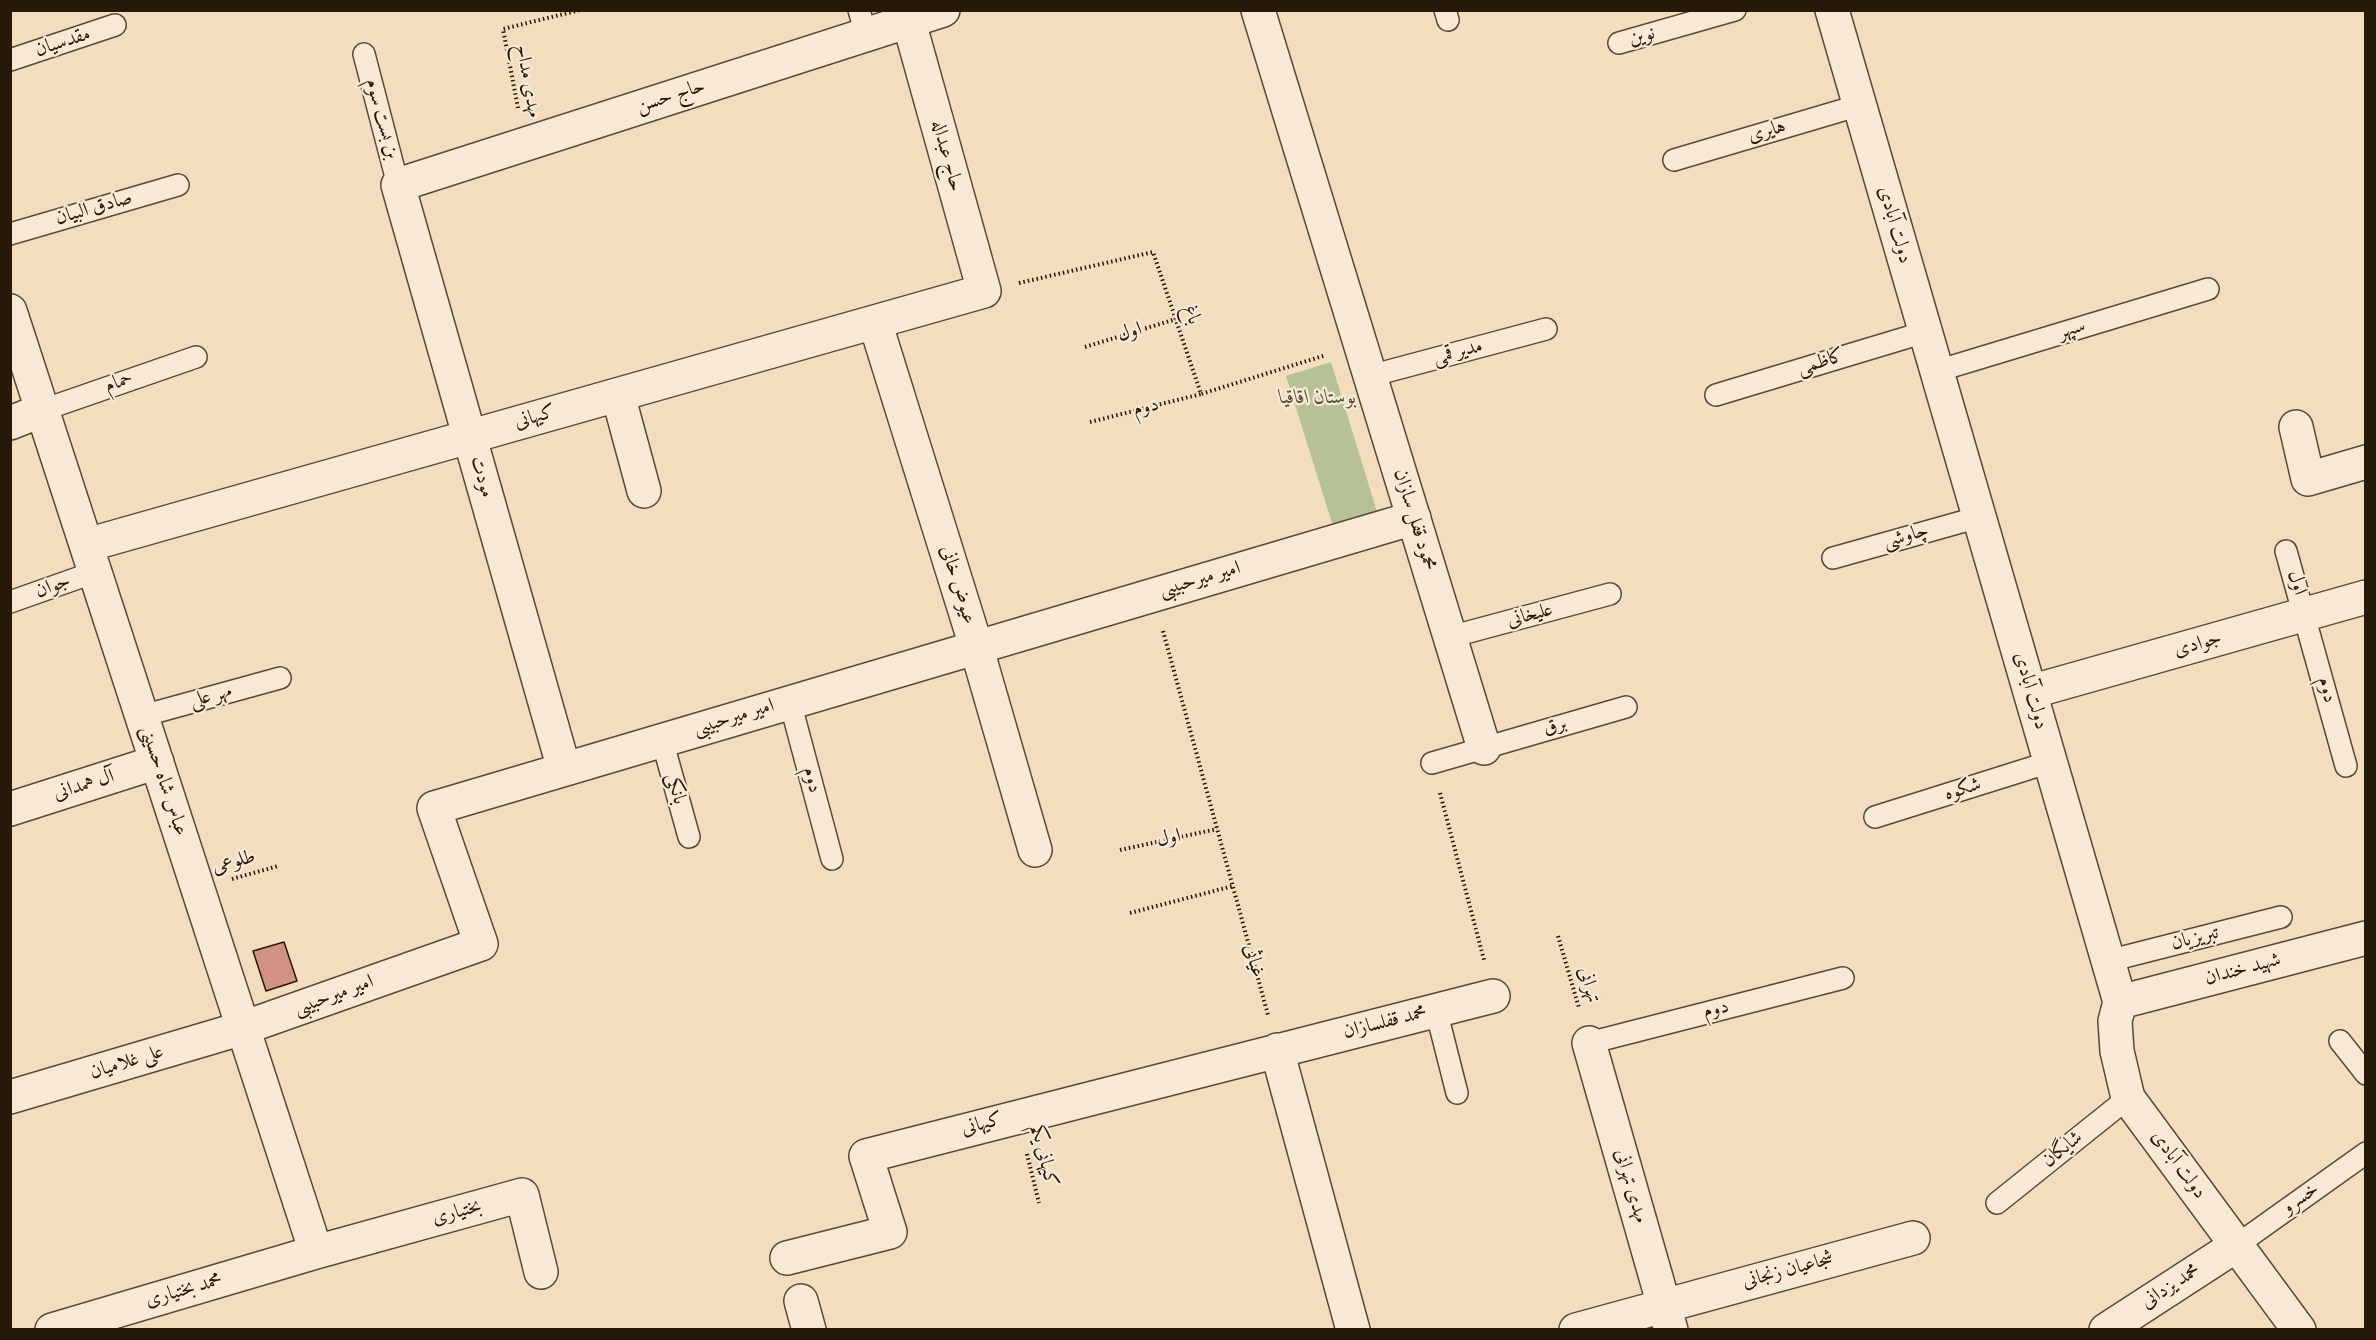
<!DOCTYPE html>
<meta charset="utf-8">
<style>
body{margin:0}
#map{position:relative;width:2376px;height:1340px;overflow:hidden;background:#f2ddbf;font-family:"IM FELL Double Pica",serif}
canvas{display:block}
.frame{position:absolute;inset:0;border:12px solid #261908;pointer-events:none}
</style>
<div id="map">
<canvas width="2376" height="1340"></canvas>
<div class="frame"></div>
</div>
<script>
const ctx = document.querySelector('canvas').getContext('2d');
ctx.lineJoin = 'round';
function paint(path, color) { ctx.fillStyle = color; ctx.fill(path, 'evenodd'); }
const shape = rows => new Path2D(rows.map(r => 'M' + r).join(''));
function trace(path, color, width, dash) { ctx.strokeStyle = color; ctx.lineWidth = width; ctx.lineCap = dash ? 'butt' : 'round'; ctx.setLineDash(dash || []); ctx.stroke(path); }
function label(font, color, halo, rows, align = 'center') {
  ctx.font = font + ' "IM FELL Double Pica",Amiri,serif'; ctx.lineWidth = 4.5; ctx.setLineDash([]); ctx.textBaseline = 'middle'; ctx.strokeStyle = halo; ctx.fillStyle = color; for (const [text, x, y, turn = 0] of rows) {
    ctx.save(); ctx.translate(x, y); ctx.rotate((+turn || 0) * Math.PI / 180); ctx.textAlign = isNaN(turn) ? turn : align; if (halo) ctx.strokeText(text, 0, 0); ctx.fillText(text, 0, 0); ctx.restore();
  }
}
paint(shape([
 [1331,362,1378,515,1333,526,1286,376]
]), '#b6c296');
const building = shape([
 [284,942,297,981,266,991,253,951,284,942]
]);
paint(building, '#d29283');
trace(building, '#261908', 1.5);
const service = shape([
 [859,10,866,35],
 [1445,10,1448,20],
 [1619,43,1735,10],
 [364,54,398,185],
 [10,60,115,25],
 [1674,160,1860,105],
 [10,234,178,185],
 [1937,371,2208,289],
 [1370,376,1546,329],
 [1716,395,1925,332],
 [43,410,196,357],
 [2286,551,2346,766],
 [1833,558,1979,517],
 [10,602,95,572],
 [1450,637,1610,594],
 [790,702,832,859],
 [142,716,280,678],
 [662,740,689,837],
 [1432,763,1626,707],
 [1875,817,2050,762],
 [2108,961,2281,917],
 [1436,1010,1457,1093],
 [2340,1041,2366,1074],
 [1589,1043,1843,978],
 [1997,1203,2128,1098],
 [2237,1245,2366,1153]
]);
const minor = shape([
 [1258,10,1484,748],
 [1832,10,2120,1002,2115,1021,2117,1051,2128,1098,2299,1330],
 [10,311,316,1252],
 [875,322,976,646,1035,850],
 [618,395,644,491],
 [10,423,43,410],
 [2296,427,2308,479,2366,462],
 [87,545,984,291,909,22],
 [2030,692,2366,597],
 [564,769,398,185,943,10],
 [10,809,157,762],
 [2120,1002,2366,938],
 [1589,1043,1671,1330],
 [1277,1050,1353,1330],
 [10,1097,243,1028,481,944,434,808,1414,518],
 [787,1258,890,1232,866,1156,1493,996],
 [801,1301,809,1330],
 [52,1330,316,1252,522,1195,541,1272],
 [1576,1330,1913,1238],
 [2106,1330,2237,1245]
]);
trace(service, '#594a36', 24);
trace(minor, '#594a36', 36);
trace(shape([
 [518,108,503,29,580,10],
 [1019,283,1153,252,1201,394,1326,355],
 [1085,347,1176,319],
 [1090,422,1201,394],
 [1163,631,1268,1015],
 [1440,793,1484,960],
 [1120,850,1217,829],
 [232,879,278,866],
 [1130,913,1233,886],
 [1558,936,1579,1008],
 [1027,1154,1039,1203]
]), '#261908', 4, [1.5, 3]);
trace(service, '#f7e9d5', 21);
trace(minor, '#f7e9d5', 33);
label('20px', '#261908', '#f7e9d5', [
 ["نوین",1642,37,-16],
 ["مقدسیان",63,43,-18],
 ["مهدی مداح",527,81,80],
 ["حاج حسن",671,97,-18],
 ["بن بست سوم",381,119,75],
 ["هایری",1767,132,-16],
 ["حاج عبداله",946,156,74],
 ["صادق البیان",94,209,-16],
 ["دولت آبادی",1894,225,74],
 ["باغ",1191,315,71],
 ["سپهر",2072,330,-17],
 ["اول",1130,333,-17],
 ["مدیر قمی",1458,353,-15],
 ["کاظمی",1821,363,-17],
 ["حمام",119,383,-19],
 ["دوم",1146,408,-14],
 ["کیهانی",535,418,-16],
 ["مودت",481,477,74],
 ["محمود قفل سازان",1414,520,73],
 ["چاوشی",1906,537,-16],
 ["امیر میرحبیبی",1200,580,-16],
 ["اول",2296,583,73],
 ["عیوض خانی",957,585,73],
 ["جوان",53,587,-20],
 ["علیخانی",1530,616,-15],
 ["جوادی",2198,645,-16],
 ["دوم",2326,690,75],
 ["دولت آبادی",2030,691,74],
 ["مهر علی",211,697,-15],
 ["امیر میرحبیبی",734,718,-17],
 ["برق",1555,727,-16],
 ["دوم",811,780,75],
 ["عباس شاه حسینی",163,781,72],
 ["آل همدانی",84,786,-17],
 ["بانکی",675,789,75],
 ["شکوه",1963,790,-17],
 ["اول",1169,839,-12],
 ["طلوعی",234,863,-16],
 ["تبریزیان",2195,939,-14],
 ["غیاثی",1253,961,75],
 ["شهید خندان",2243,970,-15],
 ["تهرانی",1588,985,74],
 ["امیر میرحبیبی",334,996,-20],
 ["دوم",1716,1010,-14],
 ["محمد قفلسازان",1385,1023,-14],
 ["علی غلامیان",127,1063,-17],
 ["کیهانی",982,1125,-15],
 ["شایگان",2063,1150,-39],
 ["کیهانی یکم",1043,1156,76],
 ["دولت آبادی",2178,1165,54],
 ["مهدی تهرانی",1630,1186,74],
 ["خسرو",2301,1199,-35],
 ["بختیاری",457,1213,-15],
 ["شجاعیان زنجانی",1788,1271,-15],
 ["محمد یزدانی",2171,1287,-33],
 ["محمد بختیاری",184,1291,-16]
]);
label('italic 20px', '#514c33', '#f7e9d5', [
 ["بوستان اقاقیا",1318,399]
]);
</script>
